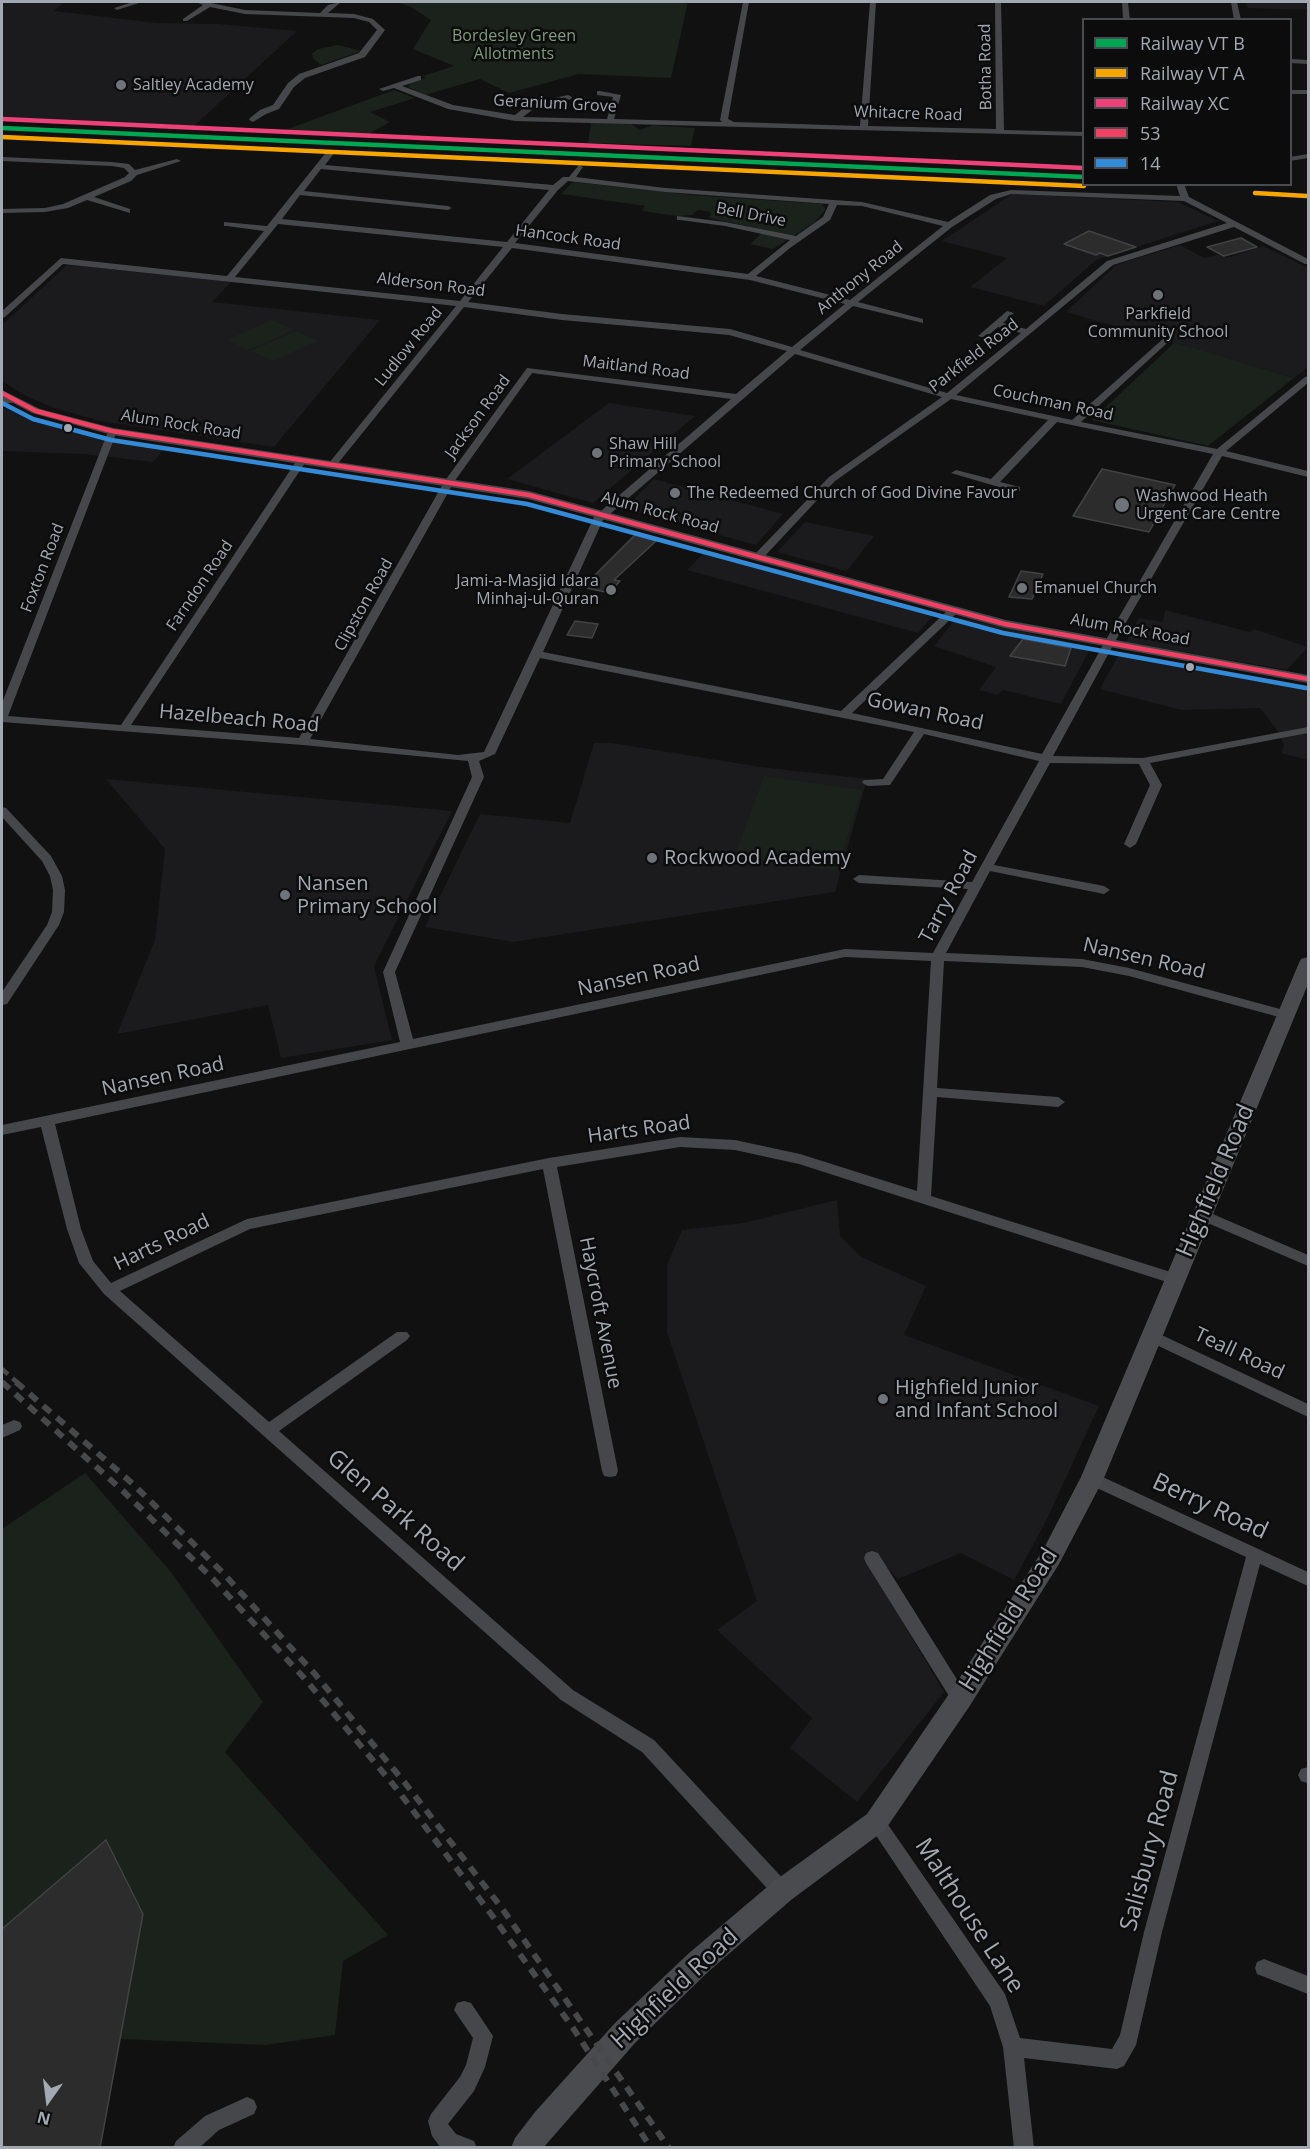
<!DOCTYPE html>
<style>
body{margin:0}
#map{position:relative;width:1310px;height:2149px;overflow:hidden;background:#111;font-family:"Open Sans",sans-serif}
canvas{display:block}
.frame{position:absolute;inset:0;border:3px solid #a2a9b2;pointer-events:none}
.legend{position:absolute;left:1082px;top:18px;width:210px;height:168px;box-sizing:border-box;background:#0c0c0d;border:2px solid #484b4f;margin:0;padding:8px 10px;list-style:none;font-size:18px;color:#a2a9b2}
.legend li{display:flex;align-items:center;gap:12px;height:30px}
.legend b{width:30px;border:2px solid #484b4f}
.north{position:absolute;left:18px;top:2071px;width:60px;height:60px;-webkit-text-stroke:4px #0c0c0d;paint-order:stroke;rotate:194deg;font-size:16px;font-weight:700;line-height:24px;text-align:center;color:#a2a9b2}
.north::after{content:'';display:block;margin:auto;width:21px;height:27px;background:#a2a9b2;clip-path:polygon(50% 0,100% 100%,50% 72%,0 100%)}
</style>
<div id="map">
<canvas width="1310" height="2149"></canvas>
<div class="frame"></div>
<ul class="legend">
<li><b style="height:8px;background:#00a651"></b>Railway VT B</li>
<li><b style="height:8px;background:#f7a600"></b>Railway VT A</li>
<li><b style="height:8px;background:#ed4179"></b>Railway XC</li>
<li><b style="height:8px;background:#f24062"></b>53</li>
<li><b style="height:8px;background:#338bd7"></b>14</li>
</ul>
<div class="north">N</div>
</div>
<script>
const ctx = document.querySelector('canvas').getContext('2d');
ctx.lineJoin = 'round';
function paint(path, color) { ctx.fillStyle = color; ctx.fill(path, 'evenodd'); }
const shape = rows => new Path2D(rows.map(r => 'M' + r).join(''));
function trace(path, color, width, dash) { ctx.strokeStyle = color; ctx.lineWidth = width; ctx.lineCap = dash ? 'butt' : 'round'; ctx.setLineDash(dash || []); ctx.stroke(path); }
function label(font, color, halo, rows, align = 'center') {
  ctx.font = font + ' "Open Sans",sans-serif'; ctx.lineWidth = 5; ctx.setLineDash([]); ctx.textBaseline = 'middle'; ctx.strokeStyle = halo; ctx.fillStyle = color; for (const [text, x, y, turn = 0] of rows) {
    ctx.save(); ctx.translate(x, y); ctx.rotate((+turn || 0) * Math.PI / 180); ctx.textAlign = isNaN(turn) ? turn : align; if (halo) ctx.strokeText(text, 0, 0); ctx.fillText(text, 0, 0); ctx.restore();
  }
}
paint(shape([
 [2,2,65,2,54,11,156,23,218,24,297,31,194,126,2,117],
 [1245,2,1308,2,1308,10,1248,8],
 [1012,194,1178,202,1218,221,1096,260,1044,306,970,287,1007,258,942,241],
 [1180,245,1204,258,1220,254,1227,258,1263,246,1308,268,1308,367,1294,378,1066,312,1116,265],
 [67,265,232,281,212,302,380,320,274,447,100,421,54,408,26,396,2,381,2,325],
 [609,403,695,416,593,503,507,479],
 [2,407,53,427,99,438,165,448,153,462,84,454,2,451],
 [654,479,783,514,756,545,624,509],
 [805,522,874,536,847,571,777,552],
 [707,550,934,615,918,633,687,570],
 [1165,610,1250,632,1254,629,1308,647,1287,670,1126,642,1139,618,1163,622],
 [957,617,1091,647,1061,704,1003,690,997,695,979,690,996,667,934,646],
 [1120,652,1308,686,1308,760,1281,753,1284,746,1280,734,1260,708,1181,710,1100,689],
 [594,743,612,743,761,767,867,779,835,892,513,942,425,927,480,814,570,823],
 [106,779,452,811,374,966,392,1040,281,1058,268,1005,117,1034,155,940,165,849],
 [837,1200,840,1236,861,1257,926,1286,904,1335,1099,1406,1045,1523,1014,1580,961,1553,898,1579,877,1558,866,1560,944,1692,857,1802,790,1748,812,1718,717,1630,757,1601,667,1332,667,1265,682,1230,743,1223]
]), '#1b1b1d');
paint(shape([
 [396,2,688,2,671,78,579,74,509,93,480,79,425,95,408,87,411,83,426,78,423,76,454,66,413,49,431,20,411,7],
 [338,45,362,51,321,65,313,58,312,54,318,49],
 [394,90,415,98,370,112,390,122,367,135,285,130],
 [591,122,631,124,640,130,653,125,695,128,691,146,588,143],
 [573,182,692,195,822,204,826,209,815,222,773,249,750,244,765,230,709,218,711,212,698,210,692,215,677,216,642,211,645,206,561,194],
 [272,320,294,330,248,350,227,340],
 [296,331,318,341,273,361,251,351],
 [1174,343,1193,348,1294,378,1208,446,1092,420],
 [764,776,862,790,837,871,735,856],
 [85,1473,171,1572,263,1702,225,1752,388,1935,343,1961,335,2035,266,2045,119,2039,143,1914,106,1840,2,1929,2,1529]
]), '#1b211b');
const building = shape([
 [1089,231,1136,247,1108,256,1100,253,1096,255,1064,244,1089,231],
 [1241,238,1257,247,1224,256,1207,247,1241,238],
 [1102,469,1175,485,1149,532,1073,516,1102,469],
 [635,535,656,541,614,580,620,581,609,593,583,587,635,535],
 [1021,571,1043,574,1032,599,1009,597,1021,571],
 [575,621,598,624,592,638,567,635,575,621],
 [1023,639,1071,648,1065,666,1010,656,1023,639],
 [106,1840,143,1914,100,2148,2,2148,2,1929,106,1840]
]);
paint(building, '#2c2c2c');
trace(building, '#404244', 1.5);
paint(shape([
 [133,2,142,2,117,10,114,8,133,2],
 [196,2,206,2,245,10,320,13,328,5,341,2,328,13,354,14,373,19,385,30,365,57,305,78,294,87,279,109,266,114,253,122,249,120,250,118,260,110,273,105,288,83,299,74,359,53,377,30,369,22,354,18,245,14,210,7,187,21,183,21,183,19,203,5,196,2],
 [743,2,749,2,728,119,734,122,860,126,870,2,876,2,868,126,996,129,995,2,1001,2,1004,130,1084,132,1084,136,515,121,448,109,394,88,383,91,379,89,418,76,421,76,421,80,402,86,453,105,515,115,530,103,568,95,572,97,571,99,536,107,523,117,607,119,613,97,597,95,597,91,600,91,621,95,614,119,722,122,720,120,743,2],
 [1122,2,1128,2,1130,20,1123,20,1122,2],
 [1231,2,1237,2,1241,20,1234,20,1231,2],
 [1290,59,1308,60,1308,64,1290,63,1290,59],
 [1290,90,1308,90,1308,94,1290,94,1290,90],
 [328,150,335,152,325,165,553,185,563,177,569,177,579,165,583,167,576,177,665,188,862,202,948,222,990,195,1011,190,1180,196,1176,184,1184,184,1189,197,1308,259,1308,264,1305,264,1234,227,1113,265,956,395,1072,420,1164,338,1167,339,1167,343,1081,422,1217,449,1305,377,1308,376,1308,383,1226,451,1308,471,1308,477,1222,456,1117,638,1053,756,1143,758,1308,727,1308,733,1150,763,1162,785,1136,844,1130,848,1124,844,1150,785,1139,764,1050,763,994,865,1104,886,1110,890,1104,894,990,871,946,953,1082,959,1129,968,1291,1012,1293,1015,1286,1019,1129,976,1082,967,944,961,937,1088,1058,1097,1065,1102,1058,1107,937,1097,931,1196,1180,1275,1182,1279,1180,1283,1170,1283,799,1164,735,1150,680,1147,557,1167,618,1471,616,1476,610,1477,604,1476,602,1471,543,1169,250,1229,120,1291,269,1422,397,1332,407,1332,410,1336,407,1340,279,1431,573,1690,654,1740,789,1885,791,1891,789,1897,782,1900,775,1897,642,1752,561,1700,104,1294,79,1263,67,1229,41,1127,2,1135,2,1125,400,1042,383,972,472,777,468,761,303,745,2,722,2,703,109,429,117,431,8,716,121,725,297,460,302,457,307,460,131,725,299,738,444,482,527,368,736,394,787,351,729,335,562,320,464,307,335,467,332,468,327,465,329,463,456,306,63,264,5,317,2,318,2,311,61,258,227,276,264,231,227,226,224,226,224,222,267,226,328,150],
 [321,169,549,190,507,242,282,219,300,195,448,210,452,208,448,206,304,191,321,169],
 [568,181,665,192,829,204,823,217,796,236,725,222,677,216,677,220,680,220,725,226,790,240,748,274,515,243,558,190,568,181],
 [1011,194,1184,201,1227,223,1107,261,1026,329,1003,323,1014,313,1007,311,978,336,985,338,998,327,1021,333,947,393,800,350,853,306,923,323,923,319,858,302,952,227,996,199,1011,194],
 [837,205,862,206,943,226,850,300,756,276,790,248,830,220,837,205],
 [278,224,503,247,460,301,235,277,278,224],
 [512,248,750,280,845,304,792,347,730,329,562,314,468,302,512,248],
 [795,354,942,397,829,477,755,554,754,556,759,559,763,558,835,481,951,399,1048,420,991,479,956,470,951,473,1016,492,1020,491,1020,487,1000,482,1057,422,1213,454,1107,638,1042,754,852,713,957,613,957,609,953,608,949,609,841,711,543,652,603,520,795,354],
 [532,373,731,399,594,517,484,752,458,755,310,739,454,482,532,373],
 [540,658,914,732,883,779,864,780,862,782,864,784,868,786,890,785,924,734,1039,761,972,882,859,875,853,879,859,883,968,889,933,953,845,949,413,1039,395,972,484,777,479,761,495,754,540,658],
 [845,957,931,961,917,1191,800,1154,735,1140,680,1137,549,1158,247,1219,111,1283,93,1261,81,1229,55,1124,845,957],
 [1308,154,1308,158,1290,161,1290,157,1308,154],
 [2,157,112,162,129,164,135,170,177,159,181,161,137,175,131,181,94,197,130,209,130,213,87,200,68,208,45,212,2,213,2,209,45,208,63,204,125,177,129,173,124,168,112,166,2,161,2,157],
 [14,397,17,398,17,402,2,404,2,398,14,397],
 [2,807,6,808,51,856,62,876,65,890,64,912,59,925,7,1004,2,1005,2,992,47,925,52,912,53,890,50,876,42,861,2,817,2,807],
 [1201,1209,1308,1255,1308,1266,1196,1218,1194,1214,1196,1210,1201,1209],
 [1151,1330,1308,1404,1308,1417,1146,1340,1143,1336,1146,1332,1151,1330],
 [14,1420,20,1422,22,1426,20,1430,2,1438,2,1425,14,1420],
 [1092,1472,1308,1572,1308,1586,1260,1564,1162,1932,1136,2045,1124,2066,1117,2069,1024,2058,1034,2148,1014,2148,1003,2047,990,2006,867,1822,870,1816,876,1814,882,1816,1005,1994,1020,2038,1112,2049,1120,2035,1144,1932,1246,1557,1086,1483,1084,1478,1086,1473,1092,1472],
 [872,1551,878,1553,966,1694,969,1699,966,1704,960,1707,954,1704,866,1563,864,1558,866,1553,872,1551],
 [1308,1767,1308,1783,1307,1783,1301,1781,1298,1775,1301,1769,1308,1767],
 [1264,1959,1308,1976,1308,1994,1257,1974,1255,1968,1257,1962,1264,1959],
 [464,2001,471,2003,493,2036,485,2067,474,2091,448,2124,456,2134,474,2141,477,2148,441,2148,432,2136,428,2121,431,2114,460,2077,466,2065,473,2038,454,2010,457,2003,464,2001],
 [247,2097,254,2100,257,2107,254,2114,219,2130,199,2148,173,2148,176,2141,205,2116,247,2097]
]), '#46474a');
paint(shape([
 [2,390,40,409,113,428,529,491,1006,620,1308,675,1308,683,1005,628,528,499,112,435,32,413,2,397,2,390]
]), '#46474a');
paint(shape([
 [1308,957,1308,984,1104,1478,1059,1564,969,1707,885,1830,791,1900,708,1972,635,2043,543,2148,511,2148,515,2138,535,2112,615,2023,688,1954,773,1882,867,1814,951,1691,1043,1550,1081,1477,1299,963,1301,959,1308,957]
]), '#4a4b4e');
trace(shape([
 [2,1369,18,1383]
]), '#46484a', 4.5, [8, 6]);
trace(shape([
 [2,1382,123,1491,214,1580,305,1679,396,1788,491,1914,573,2028,651,2148],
 [16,1382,133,1484,223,1573,314,1673,405,1783,501,1907,669,2148]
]), '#46484a', 6, [10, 8]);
trace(shape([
 [2,393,36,411,112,431,529,495,1005,624,1308,679]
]), '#f24062', 4.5);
trace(shape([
 [2,403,33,419,111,440,527,504,1003,633,1306,688]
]), '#338bd7', 4.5);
trace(shape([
 [2,128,1084,177]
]), '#00a651', 4.5);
trace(shape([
 [2,137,1084,186],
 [1255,193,1307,196]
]), '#f7a600', 4.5);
trace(shape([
 [2,119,1084,168]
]), '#ed4179', 4.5);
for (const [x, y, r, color] of [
 [121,85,6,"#6f747a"],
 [1158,295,6,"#6f747a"],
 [68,428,5,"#a2a9b2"],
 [597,453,6,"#6f747a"],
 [675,493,6,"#6f747a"],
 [1122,505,8,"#6f747a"],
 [1022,588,6,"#6f747a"],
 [611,590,6,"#6f747a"],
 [1190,667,5,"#a2a9b2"],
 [652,858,6,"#6f747a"],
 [285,895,6,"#6f747a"],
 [883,1399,6,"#6f747a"]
]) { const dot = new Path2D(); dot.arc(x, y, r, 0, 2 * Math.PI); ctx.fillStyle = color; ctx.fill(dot); trace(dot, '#0c0c0d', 2); }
label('16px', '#7d9c7a', '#0c0c0d', [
 ["Bordesley Green",514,36],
 ["Allotments",514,54]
]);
label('16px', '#a2a9b2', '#0c0c0d', [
 ["Botha Road",986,67,-91],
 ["Geranium Grove",555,104,3],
 ["Whitacre Road",908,114,2],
 ["Bell Drive",751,215,11],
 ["Hancock Road",568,238,8],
 ["Anthony Road",860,278,-39],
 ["Alderson Road",431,285,7],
 ["Ludlow Road",409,347,-51],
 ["Parkfield Road",974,356,-38],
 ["Maitland Road",636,368,7],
 ["Couchman Road",1053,403,12],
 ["Jackson Road",478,417,-54],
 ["Alum Rock Road",181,425,9],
 ["Alum Rock Road",660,513,15],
 ["Foxton Road",43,568,-69],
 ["Farndon Road",200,586,-56],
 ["Clipston Road",364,605,-61],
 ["Alum Rock Road",1130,630,10]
]);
label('16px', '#a2a9b2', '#0c0c0d', [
 ["Saltley Academy",133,85],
 ["Parkfield",1158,314,"center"],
 ["Community School",1158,332,"center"],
 ["Shaw Hill",609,444],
 ["Primary School",609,462],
 ["The Redeemed Church of God Divine Favour",687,493],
 ["Washwood Heath",1136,496],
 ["Urgent Care Centre",1136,514],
 ["Jami-a-Masjid Idara",599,581,"right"],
 ["Minhaj-ul-Quran",599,599,"right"],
 ["Emanuel Church",1034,588]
], 'left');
label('20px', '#a2a9b2', '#0c0c0d', [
 ["Gowan Road",925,712,12],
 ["Hazelbeach Road",239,719,5],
 ["Tarry Road",949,897,-62],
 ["Nansen Road",1144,959,13],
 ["Nansen Road",639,977,-12],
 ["Nansen Road",163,1077,-12],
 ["Harts Road",639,1130,-8],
 ["Harts Road",162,1243,-26],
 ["Haycroft Avenue",600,1313,79],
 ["Teall Road",1239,1354,25]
]);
label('20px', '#a2a9b2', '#0c0c0d', [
 ["Rockwood Academy",664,858],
 ["Nansen",297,884],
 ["Primary School",297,907],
 ["Highfield Junior",895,1388],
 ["and Infant School",895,1411]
], 'left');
label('24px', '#a2a9b2', '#0c0c0d', [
 ["Highfield Road",1216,1181,-67],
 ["Berry Road",1210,1507,25],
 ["Glen Park Road",395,1511,41],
 ["Highfield Road",1009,1620,-58],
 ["Salisbury Road",1150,1851,-75],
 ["Malthouse Lane",969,1916,57],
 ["Highfield Road",675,1989,-43]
]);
</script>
